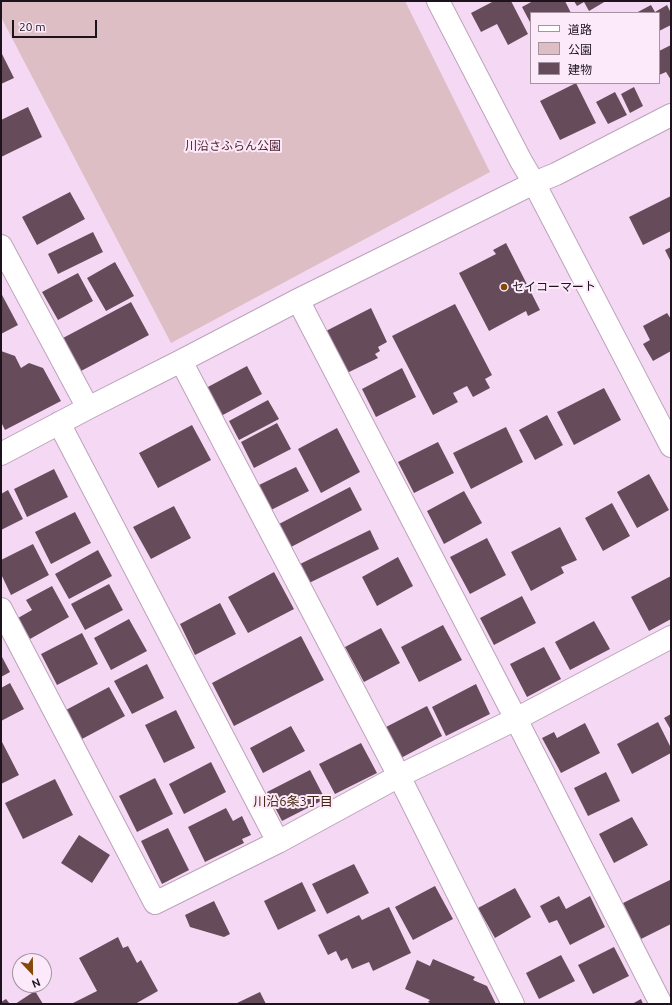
<!DOCTYPE html>
<meta charset="utf-8">
<style>
body{margin:0}
#map{position:relative;width:672px;height:1005px;overflow:hidden;background:#f5d9f4;font-family:Ubuntu,"Noto Sans JP",sans-serif}
canvas{display:block}
.frame{position:absolute;inset:0;border:2px solid #1d131c;pointer-events:none}
.legend{position:absolute;left:530px;top:12px;width:130px;height:72px;box-sizing:border-box;background:#fceafa;border:1px solid #a394a1;margin:0;padding:5px 7px;list-style:none;font-size:12px;color:#1d131c}
.legend li{display:flex;align-items:center;gap:8px;height:20px}
.legend b{width:20px;border:1px solid #a394a1}
.north{position:absolute;left:12px;top:953px;width:40px;height:40px;box-sizing:border-box;background:#fceafa;border:1px solid #a394a1;border-radius:50%;rotate:158deg;font-size:11px;font-weight:700;line-height:16px;text-align:center;color:#1d131c}
.north::after{content:'';display:block;margin:auto;width:14px;height:18px;background:#854806;clip-path:polygon(50% 0,100% 100%,50% 72%,0 100%)}
.scale{position:absolute;left:12px;top:20px;width:85px;height:18px;box-sizing:border-box;border:2px solid #1d131c;border-top:0;padding-left:5px;font-size:12px;line-height:14px;white-space:nowrap;color:#1d131c;-webkit-text-stroke:3px #fceafa;paint-order:stroke}
</style>
<div id="map">
<canvas width="672" height="1005"></canvas>
<div class="frame"></div>
<ul class="legend">
<li><b style="height:5px;background:#fff"></b>道路</li>
<li><b style="height:11px;background:#dcbec4"></b>公園</li>
<li><b style="height:11px;background:#664c5a"></b>建物</li>
</ul>
<div class="north">N</div>
<div class="scale">20 m</div>
</div>
<script>
const ctx = document.querySelector('canvas').getContext('2d');
ctx.lineJoin = 'round';
function paint(path, color) { ctx.fillStyle = color; ctx.fill(path, 'evenodd'); }
const shape = rows => new Path2D(rows.map(r => 'M' + r).join(''));
function trace(path, color, width, dash) { ctx.strokeStyle = color; ctx.lineWidth = width; ctx.lineCap = dash ? 'butt' : 'round'; ctx.setLineDash(dash || []); ctx.stroke(path); }
function label(font, color, halo, rows, align = 'center') {
  ctx.font = font + ' Ubuntu,"Noto Sans JP",sans-serif'; ctx.lineWidth = 4; ctx.setLineDash([]); ctx.textBaseline = 'middle'; ctx.strokeStyle = halo; ctx.fillStyle = color; for (const [text, x, y, turn = 0] of rows) {
    ctx.save(); ctx.translate(x, y); ctx.rotate((+turn || 0) * Math.PI / 180); ctx.textAlign = isNaN(turn) ? turn : align; if (halo) ctx.strokeText(text, 0, 0); ctx.fillText(text, 0, 0); ctx.restore();
  }
}
paint(shape([
 [1,1,405,1,490,172,171,343,1,17]
]), '#dcbec4');
paint(shape([
 [494,1,511,1,528,34,508,45,497,24,481,32,471,13],
 [533,1,565,1,571,13,531,13,531,24,522,7],
 [574,1,606,1,589,11,584,2,577,6],
 [651,5,655,12,667,5,671,13,671,25,659,31,659,13,636,13],
 [671,45,671,80,666,72,659,75,659,51],
 [1,52,14,78,1,84],
 [576,83,596,123,560,140,540,101],
 [634,87,643,106,630,113,621,94],
 [615,92,627,115,608,124,596,102],
 [28,107,42,137,1,157,1,120],
 [70,192,85,219,37,245,22,217],
 [671,196,671,231,643,245,629,217],
 [93,232,103,252,58,274,48,254],
 [506,243,540,310,528,316,526,311,489,331,459,273,496,254,493,250],
 [671,247,671,262,665,250],
 [115,262,134,296,106,311,87,278],
 [78,273,93,301,58,320,42,292],
 [1,293,18,325,1,334],
 [131,302,149,335,81,371,63,338],
 [455,304,492,375,485,379,490,388,473,397,467,386,453,393,458,402,433,415,392,336],
 [371,308,387,342,378,347,380,351,375,354,378,358,347,373,326,331],
 [667,313,671,319,671,351,653,361,643,344,650,340,643,326],
 [1,351,15,356,21,368,29,363,43,368,61,401,5,430,1,422],
 [247,366,262,394,221,416,206,388],
 [402,368,416,397,376,417,362,389],
 [604,388,621,420,574,445,557,412],
 [268,400,279,419,239,440,229,421],
 [547,415,563,445,535,460,519,430],
 [277,423,291,449,254,468,241,442],
 [192,425,211,460,158,488,139,453],
 [506,427,523,462,471,489,453,453],
 [337,428,360,472,321,493,298,449],
 [438,442,454,473,414,493,398,462],
 [296,467,309,491,271,510,259,485],
 [54,469,68,497,27,517,14,489],
 [649,474,669,510,637,528,617,492],
 [350,487,362,510,291,547,279,524],
 [8,490,23,519,1,530,1,494],
 [464,491,482,523,444,544,427,511],
 [612,503,630,536,603,551,585,518],
 [174,506,191,538,151,559,133,527],
 [75,512,91,543,51,564,35,532],
 [560,527,577,560,561,567,564,573,531,591,511,552],
 [370,530,379,549,307,584,298,565],
 [487,538,506,575,470,594,450,557],
 [33,544,49,575,11,595,1,574,1,560],
 [98,550,112,576,69,599,55,574],
 [398,557,413,586,377,606,362,577],
 [274,572,294,609,248,633,228,597],
 [671,576,671,619,649,631,631,597],
 [109,584,123,610,85,630,71,604],
 [52,586,69,617,30,639,18,618,32,610,26,600],
 [522,596,536,623,494,645,480,618],
 [220,603,236,634,195,655,180,624],
 [129,619,147,651,111,670,94,638],
 [594,621,610,649,570,670,555,642],
 [443,625,462,660,419,682,401,647],
 [381,628,400,663,364,682,345,647],
 [82,633,98,664,57,685,41,654],
 [301,636,324,680,234,726,212,683],
 [544,647,561,679,527,697,510,664],
 [1,655,10,672,1,677],
 [147,664,164,698,132,714,114,681],
 [10,683,24,709,1,721,1,688],
 [476,684,490,714,446,736,432,707],
 [109,687,125,716,82,739,66,710],
 [427,706,442,736,401,758,386,727],
 [176,710,195,748,164,763,145,725],
 [671,714,671,730,664,718],
 [658,722,671,748,671,753,632,774,617,744],
 [585,723,600,753,561,773,542,738,554,732,557,738],
 [291,726,305,751,263,773,250,748],
 [1,740,19,775,1,784],
 [361,743,377,773,335,794,319,764],
 [211,762,226,792,184,814,169,784],
 [310,770,325,799,282,821,267,792],
 [606,772,620,801,588,816,574,788],
 [155,778,173,814,137,832,119,796],
 [55,779,73,815,23,839,5,803],
 [226,808,233,821,242,816,251,835,242,839,244,843,205,862,188,827],
 [632,817,648,845,614,863,599,834],
 [168,828,189,870,162,884,141,841],
 [79,835,110,855,92,883,61,863],
 [354,864,369,893,327,914,312,884],
 [670,880,671,883,671,924,641,939,623,903],
 [302,882,316,911,278,930,264,901],
 [435,886,453,919,413,940,395,907],
 [515,888,531,917,495,938,478,908],
 [559,896,566,909,590,896,605,927,570,945,557,920,549,923,540,906],
 [214,901,230,934,224,937,190,927,185,915],
 [389,907,411,953,373,971,369,962,352,969,347,958,341,961,336,951,328,955,318,935,359,915,362,920],
 [118,937,123,948,128,946,137,963,141,960,158,991,135,1004,71,1004,97,991,79,958],
 [614,947,629,976,593,994,578,965],
 [561,955,575,981,539,999,526,973],
 [433,959,475,977,473,980,487,986,496,1004,432,1004,428,1002,430,1000,405,989,417,960,430,966],
 [35,991,43,1004,15,1004],
 [260,992,266,1004,235,1004],
 [6,999,10,1004,1,1004,1,1002],
 [641,999,643,1004,632,1004]
]), '#664c5a');
const minor = shape([
 [438,1,521,161,534,183,671,446],
 [1,246,88,408],
 [298,300,516,719,661,1004],
 [181,361,399,776,513,1004],
 [59,423,278,842],
 [1,454,88,408,181,361,298,300,534,183,556,174,671,115],
 [1,609,155,903,278,842,399,776,516,719,671,637]
]);
trace(minor, '#bda2bb', 24);
trace(minor, '#fff', 22);
for (const [x, y, r, color] of [
 [504,287,4,"#854806"]
]) { const dot = new Path2D(); dot.arc(x, y, r, 0, 2 * Math.PI); ctx.fillStyle = color; ctx.fill(dot); trace(dot, '#fceafa', 1.5); }
label('12px', '#4b1d2a', '#fceafa', [
 ["川沿さふらん公園",233,146]
]);
label('12px', '#1d131c', '#fceafa', [
 ["セイコーマート",512,287]
], 'left');
label('13px', '#45270c', '#fceafa', [
 ["川沿6条3丁目",293,802]
]);
</script>
